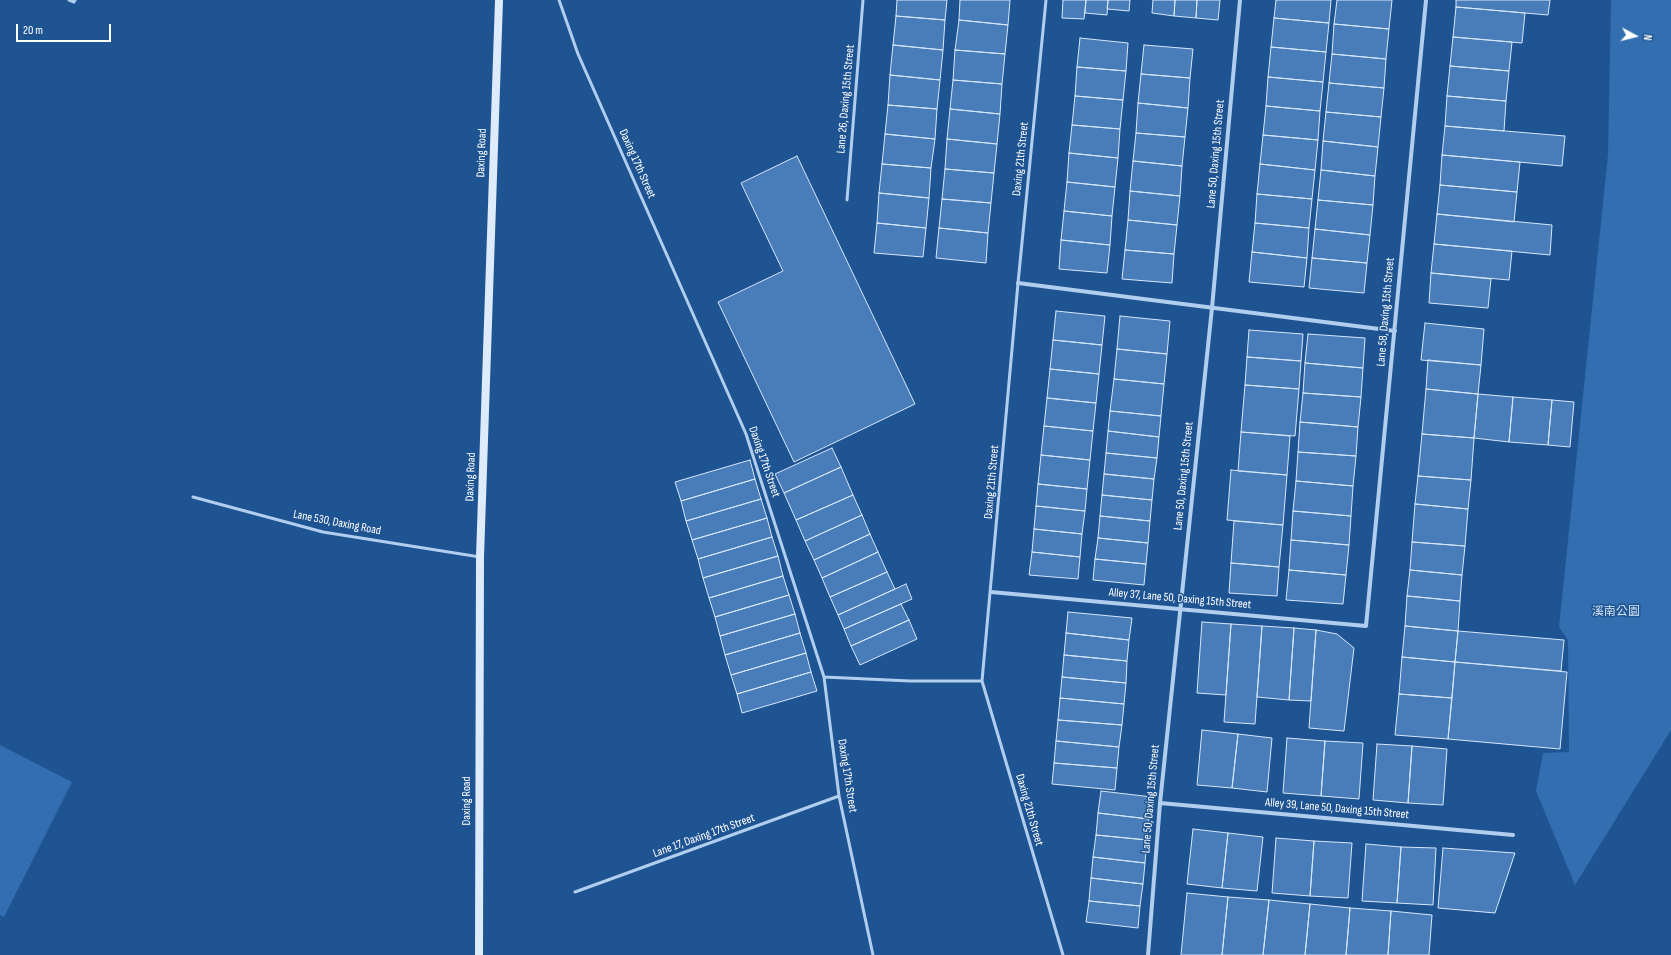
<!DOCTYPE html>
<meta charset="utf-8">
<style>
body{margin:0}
#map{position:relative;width:1671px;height:955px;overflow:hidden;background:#1f5493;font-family:"Sofia Sans Condensed",sans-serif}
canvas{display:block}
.north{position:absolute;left:1615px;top:16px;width:40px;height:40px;-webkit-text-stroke:3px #1f5493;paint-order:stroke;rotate:97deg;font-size:11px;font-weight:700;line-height:16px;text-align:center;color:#fff}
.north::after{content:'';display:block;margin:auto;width:14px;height:18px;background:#fff;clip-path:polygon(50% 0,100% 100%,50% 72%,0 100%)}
.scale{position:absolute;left:16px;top:24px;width:95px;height:18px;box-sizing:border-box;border:2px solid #fff;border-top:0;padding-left:5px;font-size:12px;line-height:14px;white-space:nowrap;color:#fff;-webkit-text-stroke:3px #1f5493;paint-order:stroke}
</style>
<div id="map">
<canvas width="1671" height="955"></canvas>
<div class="north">N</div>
<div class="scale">20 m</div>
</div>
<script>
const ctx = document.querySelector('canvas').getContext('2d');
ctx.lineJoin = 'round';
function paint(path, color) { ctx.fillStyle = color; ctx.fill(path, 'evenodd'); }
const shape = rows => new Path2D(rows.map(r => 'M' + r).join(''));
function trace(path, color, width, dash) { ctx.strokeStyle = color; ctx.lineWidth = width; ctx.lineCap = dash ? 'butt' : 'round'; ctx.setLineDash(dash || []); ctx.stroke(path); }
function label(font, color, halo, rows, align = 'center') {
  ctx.font = font + ' "Sofia Sans Condensed","Noto Sans TC",sans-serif'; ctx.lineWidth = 3; ctx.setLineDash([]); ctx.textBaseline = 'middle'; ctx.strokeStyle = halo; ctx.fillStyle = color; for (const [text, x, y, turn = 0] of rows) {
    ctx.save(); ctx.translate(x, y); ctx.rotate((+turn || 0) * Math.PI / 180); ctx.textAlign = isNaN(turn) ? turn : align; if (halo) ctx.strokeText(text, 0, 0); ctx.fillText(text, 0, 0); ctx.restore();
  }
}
paint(shape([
 [1611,0,1671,0,1671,730,1575,885,1536,791,1543,753,1569,752,1568,640,1559,627,1608,155],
 [0,745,72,782,4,917,0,915]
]), '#336eb0');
const building = shape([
 [897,0,947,0,945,20,896,16,897,0],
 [960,0,1010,0,1008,25,959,20,960,0],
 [1063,0,1086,0,1084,19,1062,18,1063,0],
 [1086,0,1108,0,1107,15,1085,13,1086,0],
 [1108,0,1130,0,1129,11,1107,9,1108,0],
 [1153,0,1175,0,1174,16,1152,13,1153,0],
 [1175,0,1197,0,1196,18,1174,16,1175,0],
 [1197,0,1220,0,1218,20,1196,18,1197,0],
 [1276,0,1331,0,1329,23,1274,18,1276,0],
 [1337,0,1392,0,1389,29,1334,24,1337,0],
 [1456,0,1550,0,1548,15,1456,7,1456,0],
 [1456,7,1525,13,1522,43,1453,37,1456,7],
 [896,16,945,20,943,50,893,45,896,16],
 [1274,18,1329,23,1326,52,1271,47,1274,18],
 [959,20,1008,25,1005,54,955,50,959,20],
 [1334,24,1389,29,1386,59,1332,54,1334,24],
 [1453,37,1512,42,1509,71,1450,66,1453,37],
 [1080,38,1128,43,1126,71,1077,67,1080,38],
 [893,45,943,50,940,80,890,75,893,45],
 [1144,45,1193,49,1190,78,1141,74,1144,45],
 [1271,47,1326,52,1323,82,1268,77,1271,47],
 [955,50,1005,54,1002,84,953,80,955,50],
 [1332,54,1386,59,1384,88,1329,83,1332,54],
 [1450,66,1509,71,1506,101,1447,96,1450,66],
 [1077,67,1126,71,1123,100,1075,96,1077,67],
 [1141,74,1190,78,1188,108,1138,103,1141,74],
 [890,75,940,80,937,109,888,105,890,75],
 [1268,77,1323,82,1320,111,1266,106,1268,77],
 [953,80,1002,84,1000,114,950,109,953,80],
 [1329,83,1384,88,1381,117,1326,112,1329,83],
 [1075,96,1123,100,1120,129,1072,125,1075,96],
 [1447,96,1506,101,1504,131,1445,126,1447,96],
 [1138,103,1188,108,1185,137,1136,133,1138,103],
 [888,105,937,109,935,139,885,134,888,105],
 [1266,106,1320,111,1318,140,1263,135,1266,106],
 [950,109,1000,114,997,144,947,139,950,109],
 [1326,112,1381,117,1378,147,1323,141,1326,112],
 [1072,125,1120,129,1118,158,1069,153,1072,125],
 [1445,126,1565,136,1562,166,1442,155,1445,126],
 [1136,133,1185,137,1182,166,1133,161,1136,133],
 [885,134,935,139,931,168,882,164,885,134],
 [1263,135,1318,140,1315,170,1260,164,1263,135],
 [947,139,997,144,994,173,945,169,947,139],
 [1323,141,1378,147,1375,176,1321,170,1323,141],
 [1069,153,1118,158,1115,187,1067,182,1069,153],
 [1442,155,1520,162,1517,192,1440,185,1442,155],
 [797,156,915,404,794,462,718,302,783,271,741,183,797,156],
 [1133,161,1182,166,1180,196,1130,191,1133,161],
 [882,164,931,168,929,198,879,193,882,164],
 [1260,164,1315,170,1312,199,1257,194,1260,164],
 [945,169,994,173,991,203,942,199,945,169],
 [1321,170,1375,176,1373,205,1318,200,1321,170],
 [1067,182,1115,187,1112,216,1064,211,1067,182],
 [1440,185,1517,192,1514,222,1437,214,1440,185],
 [1130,191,1180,196,1177,225,1128,220,1130,191],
 [879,193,929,198,926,228,877,223,879,193],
 [1257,194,1312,199,1309,228,1255,223,1257,194],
 [942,199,991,203,988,233,939,228,942,199],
 [1318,200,1373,205,1370,235,1315,229,1318,200],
 [1064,211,1112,216,1110,245,1061,240,1064,211],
 [1437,214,1552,225,1550,255,1434,244,1437,214],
 [1128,220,1177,225,1174,254,1125,250,1128,220],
 [877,223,926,228,923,257,874,253,877,223],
 [1255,223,1309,228,1307,258,1252,252,1255,223],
 [939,228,988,233,986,263,936,258,939,228],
 [1315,229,1370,235,1367,263,1312,258,1315,229],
 [1061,240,1110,245,1107,273,1059,269,1061,240],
 [1434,244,1512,251,1509,280,1431,273,1434,244],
 [1125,250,1174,254,1172,283,1122,279,1125,250],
 [1252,252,1307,258,1304,287,1249,282,1252,252],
 [1312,258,1367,263,1364,293,1309,288,1312,258],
 [1431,273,1491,279,1488,308,1429,303,1431,273],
 [1056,311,1105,316,1102,345,1053,340,1056,311],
 [1120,316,1170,321,1167,354,1117,349,1120,316],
 [1425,323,1484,329,1481,365,1421,360,1425,323],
 [1249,330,1303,334,1301,361,1247,357,1249,330],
 [1308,334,1365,338,1363,368,1305,363,1308,334],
 [1053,340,1102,345,1099,374,1050,369,1053,340],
 [1117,349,1167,354,1164,384,1114,379,1117,349],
 [1247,357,1301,361,1299,389,1245,385,1247,357],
 [1428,360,1481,365,1478,394,1426,389,1428,360],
 [1305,363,1363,368,1361,397,1303,393,1305,363],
 [1050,369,1099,374,1096,403,1047,398,1050,369],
 [1114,379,1164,384,1161,416,1110,411,1114,379],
 [1245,385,1299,389,1295,436,1241,432,1245,385],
 [1426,389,1478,394,1474,438,1422,434,1426,389],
 [1303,393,1361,397,1358,427,1300,422,1303,393],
 [1478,394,1513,397,1509,442,1474,438,1478,394],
 [1513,397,1552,400,1548,445,1509,442,1513,397],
 [1047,398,1096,403,1093,431,1044,426,1047,398],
 [1552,400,1574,402,1570,447,1548,445,1552,400],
 [1110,411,1161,416,1159,437,1108,431,1110,411],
 [1300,422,1358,427,1356,456,1298,452,1300,422],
 [1044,426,1093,431,1090,460,1041,455,1044,426],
 [1108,431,1159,437,1157,458,1106,453,1108,431],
 [1241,432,1290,436,1287,475,1238,471,1241,432],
 [1422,434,1474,438,1471,480,1418,476,1422,434],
 [832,448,841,467,784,493,775,474,832,448],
 [1298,452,1356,456,1353,486,1296,481,1298,452],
 [1106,453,1157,458,1154,479,1104,474,1106,453],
 [1041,455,1090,460,1087,489,1038,484,1041,455],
 [750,460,755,479,681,501,675,482,750,460],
 [841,467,853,495,796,520,784,493,841,467],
 [1231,470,1287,475,1283,525,1227,520,1231,470],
 [1104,474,1154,479,1152,500,1102,495,1104,474],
 [1418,476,1471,480,1468,509,1415,504,1418,476],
 [755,479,761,499,686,521,681,501,755,479],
 [1296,481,1353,486,1351,516,1293,511,1296,481],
 [1038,484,1087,489,1085,511,1036,506,1038,484],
 [853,495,862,515,805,541,796,520,853,495],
 [1102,495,1152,500,1150,521,1100,516,1102,495],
 [761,499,767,518,692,540,686,521,761,499],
 [1415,504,1468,509,1465,546,1412,542,1415,504],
 [1036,506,1085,511,1082,534,1034,529,1036,506],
 [1293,511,1351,516,1349,545,1291,540,1293,511],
 [862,515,870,534,814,560,805,541,862,515],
 [1100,516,1150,521,1148,543,1098,538,1100,516],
 [767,518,772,537,698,559,692,540,767,518],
 [1234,521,1283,525,1279,567,1231,563,1234,521],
 [1034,529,1082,534,1080,557,1032,552,1034,529],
 [870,534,878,552,822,578,814,560,870,534],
 [772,537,778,556,703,578,698,559,772,537],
 [1098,538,1148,543,1146,564,1095,559,1098,538],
 [1291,540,1349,545,1346,575,1289,570,1291,540],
 [1412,542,1465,546,1462,575,1410,570,1412,542],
 [878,552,887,572,830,597,822,578,878,552],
 [1032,552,1080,557,1078,579,1029,575,1032,552],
 [778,556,783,576,709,598,703,578,778,556],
 [1095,559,1146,564,1144,585,1093,580,1095,559],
 [1231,563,1279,567,1277,596,1229,593,1231,563],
 [1289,570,1346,575,1343,604,1286,600,1289,570],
 [1410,570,1462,575,1460,601,1407,596,1410,570],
 [887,572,895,589,838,615,830,597,887,572],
 [783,576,789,595,715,617,709,598,783,576],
 [906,584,912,599,844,629,838,615,906,584],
 [789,595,795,614,720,636,715,617,789,595],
 [1407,596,1460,601,1458,631,1405,626,1407,596],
 [901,604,909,620,851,646,844,629,901,604],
 [1068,612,1132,618,1129,640,1066,633,1068,612],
 [795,614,800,633,725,655,720,636,795,614],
 [909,620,917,639,860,665,851,646,909,620],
 [1202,622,1231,624,1226,695,1197,693,1202,622],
 [1231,624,1262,626,1255,724,1224,722,1231,624],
 [1262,626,1294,628,1289,700,1257,697,1262,626],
 [1405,626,1458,631,1455,662,1402,657,1405,626],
 [1294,628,1316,630,1311,701,1289,700,1294,628],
 [1316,630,1337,634,1354,648,1344,731,1309,728,1316,630],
 [1458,631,1564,640,1561,671,1455,662,1458,631],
 [800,633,806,653,731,675,725,655,800,633],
 [1066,633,1129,640,1127,661,1064,655,1066,633],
 [806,653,811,672,737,694,731,675,806,653],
 [1064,655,1127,661,1126,683,1062,677,1064,655],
 [1402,657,1455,662,1452,698,1399,694,1402,657],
 [1455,662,1567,672,1560,749,1448,739,1455,662],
 [811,672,817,691,742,713,737,694,811,672],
 [1062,677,1126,683,1124,704,1060,698,1062,677],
 [1399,694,1452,698,1448,739,1395,735,1399,694],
 [1060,698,1124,704,1122,725,1058,720,1060,698],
 [1058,720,1122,725,1119,747,1056,741,1058,720],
 [1202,730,1238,734,1232,788,1197,785,1202,730],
 [1238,734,1272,738,1267,792,1232,788,1238,734],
 [1287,738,1325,741,1321,796,1283,793,1287,738],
 [1056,741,1119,747,1117,768,1054,763,1056,741],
 [1325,741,1363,743,1359,799,1321,796,1325,741],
 [1377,744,1412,746,1408,803,1373,800,1377,744],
 [1412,746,1447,749,1443,805,1408,803,1412,746],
 [1054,763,1117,768,1115,790,1052,784,1054,763],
 [1101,791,1152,797,1149,819,1098,813,1101,791],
 [1098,813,1149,819,1147,840,1096,835,1098,813],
 [1193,829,1228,833,1222,888,1187,884,1193,829],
 [1228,833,1263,837,1257,891,1222,888,1228,833],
 [1096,835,1147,840,1145,863,1093,857,1096,835],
 [1276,838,1314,841,1310,896,1272,893,1276,838],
 [1314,841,1352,843,1348,898,1310,896,1314,841],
 [1366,844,1401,847,1397,903,1362,901,1366,844],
 [1401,847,1436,848,1433,905,1397,903,1401,847],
 [1443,848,1515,853,1495,913,1438,908,1443,848],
 [1093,857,1145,863,1143,884,1091,878,1093,857],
 [1091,878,1143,884,1140,906,1089,901,1091,878],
 [1187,893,1228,897,1222,955,1181,955,1187,893],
 [1228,897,1269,900,1263,955,1222,955,1228,897],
 [1269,900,1310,904,1305,955,1263,955,1269,900],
 [1089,901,1140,906,1138,928,1086,922,1089,901],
 [1310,904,1350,908,1346,955,1305,955,1310,904],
 [1350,908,1391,911,1388,955,1346,955,1350,908],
 [1391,911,1432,915,1429,955,1388,955,1391,911]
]);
paint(building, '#487db9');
trace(building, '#d7e7fa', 1);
trace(shape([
 [69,0,74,2,75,0],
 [559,0,578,54,746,434,824,677,839,796,873,955],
 [1046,0,1018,283,982,681,1063,955],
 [847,200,863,0],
 [193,497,323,532,480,557],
 [824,677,910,681,982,681],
 [575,892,839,796]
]), '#b1ceee', 3);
trace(shape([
 [1018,283,1395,331],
 [991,592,1366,626,1426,0],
 [1160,803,1513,835],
 [1148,955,1160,803,1212,308,1240,0]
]), '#b1ceee', 4);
trace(shape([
 [479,955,480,557,499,0]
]), '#deebfa', 8);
label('12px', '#fff', '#1f5493', [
 ["Lane 26, Daxing 15th Street",846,99,-85],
 ["Daxing Road",482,153,-88],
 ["Lane 50, Daxing 15th Street",1216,154,-85],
 ["Daxing 21th Street",1021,159,-84],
 ["Daxing 17th Street",637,164,66],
 ["Lane 58, Daxing 15th Street",1386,312,-85],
 ["Daxing 17th Street",764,462,71],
 ["Lane 50, Daxing 15th Street",1184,476,-84],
 ["Daxing Road",471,477,-88],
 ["Daxing 21th Street",992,482,-85],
 ["Lane 530, Daxing Road",337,523,11],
 ["Alley 37, Lane 50, Daxing 15th Street",1180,599,5],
 ["Daxing 17th Street",847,776,81],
 ["Lane 50, Daxing 15th Street",1151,799,-85],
 ["Daxing Road",467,801,-90],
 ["Alley 39, Lane 50, Daxing 15th Street",1337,809,5],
 ["Daxing 21th Street",1029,810,74],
 ["Lane 17, Daxing 17th Street",704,836,-20]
]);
label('12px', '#d7e7fa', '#1f5493', [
 ["溪南公園",1616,612]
]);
</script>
